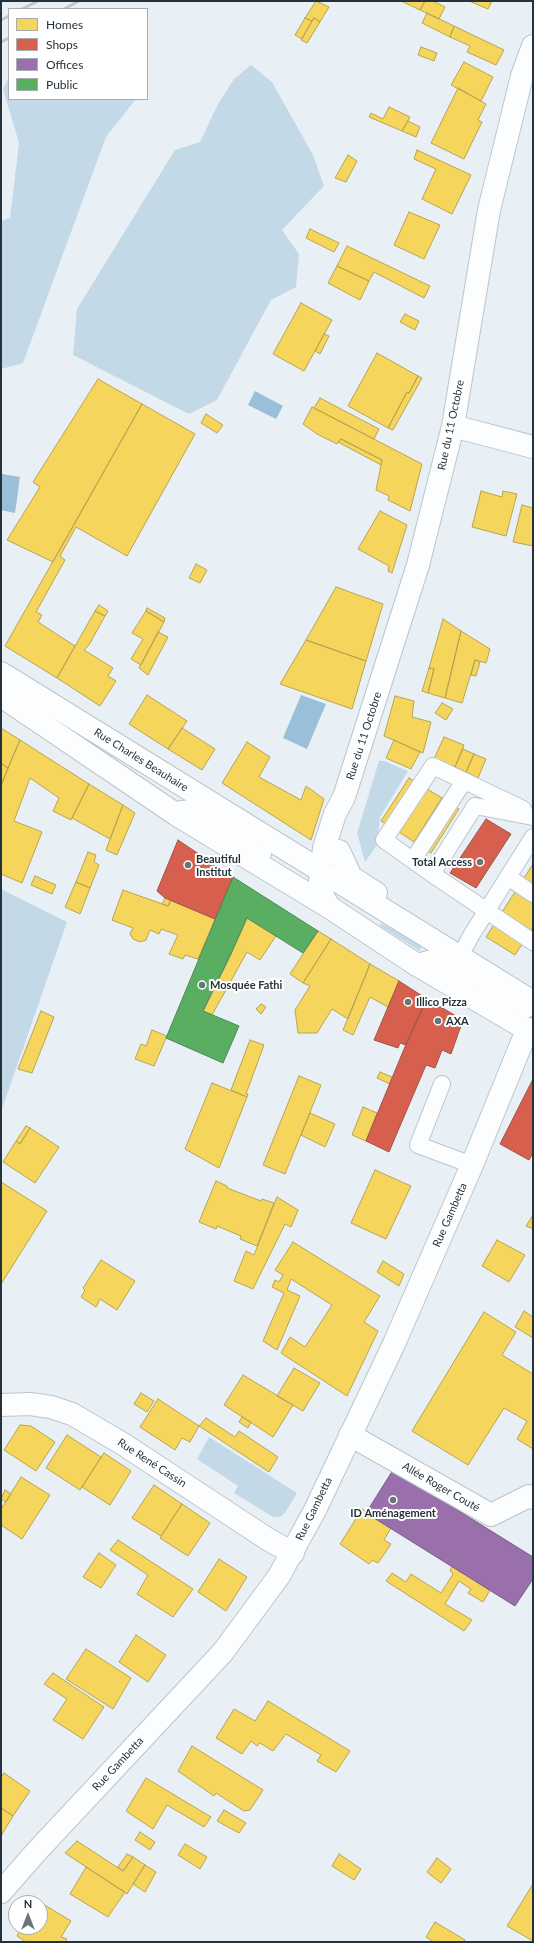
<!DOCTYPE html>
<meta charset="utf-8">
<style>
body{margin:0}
#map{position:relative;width:534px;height:1943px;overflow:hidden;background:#e9f0f5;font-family:Lato,sans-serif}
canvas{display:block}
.frame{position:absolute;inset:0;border:2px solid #25323b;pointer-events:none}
.legend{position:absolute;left:8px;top:8px;width:140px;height:92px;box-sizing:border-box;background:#fff;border:1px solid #a8adb1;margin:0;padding:5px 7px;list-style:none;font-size:12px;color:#25323b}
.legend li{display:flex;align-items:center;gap:8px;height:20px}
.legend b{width:20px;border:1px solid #a8adb1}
.north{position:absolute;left:8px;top:1895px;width:40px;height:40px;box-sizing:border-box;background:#fff;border:1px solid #a8adb1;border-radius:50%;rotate:0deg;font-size:11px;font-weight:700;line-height:16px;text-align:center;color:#25323b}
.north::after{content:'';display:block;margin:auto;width:14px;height:18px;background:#6a747c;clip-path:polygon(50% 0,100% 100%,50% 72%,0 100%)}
</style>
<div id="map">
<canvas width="534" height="1943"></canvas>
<div class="frame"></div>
<ul class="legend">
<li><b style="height:11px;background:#f6d55c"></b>Homes</li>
<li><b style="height:11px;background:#d6604d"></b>Shops</li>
<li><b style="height:11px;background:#9970ab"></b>Offices</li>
<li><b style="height:11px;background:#5aae61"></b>Public</li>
</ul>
<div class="north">N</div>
</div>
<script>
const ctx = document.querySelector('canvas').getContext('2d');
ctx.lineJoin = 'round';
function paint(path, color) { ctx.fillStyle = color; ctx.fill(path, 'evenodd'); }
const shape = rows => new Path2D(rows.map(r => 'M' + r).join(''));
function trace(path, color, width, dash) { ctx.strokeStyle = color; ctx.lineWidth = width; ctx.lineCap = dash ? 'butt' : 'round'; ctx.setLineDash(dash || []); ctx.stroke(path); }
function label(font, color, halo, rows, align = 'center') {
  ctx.font = font + ' Lato,sans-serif'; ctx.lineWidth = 4; ctx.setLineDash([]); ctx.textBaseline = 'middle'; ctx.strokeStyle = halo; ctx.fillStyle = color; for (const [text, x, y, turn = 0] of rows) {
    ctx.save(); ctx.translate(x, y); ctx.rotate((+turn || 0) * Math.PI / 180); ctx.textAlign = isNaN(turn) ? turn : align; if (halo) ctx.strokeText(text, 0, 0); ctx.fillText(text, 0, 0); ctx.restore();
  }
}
paint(shape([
 [251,65,272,82,313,155,324,186,282,230,299,254,296,287,271,300,217,400,189,414,73,355,77,309,175,150,200,142,218,104,234,79],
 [9,77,9,99,136,99,106,137,23,363,1,369,1,221,10,218,19,143,3,89],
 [379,761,384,761,408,771,380,817,377,845,365,862,357,833],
 [1,889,67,922,1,1112],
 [381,923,421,945,420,951,380,926],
 [209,1437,297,1493,285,1513,280,1517,273,1517,234,1493,238,1486,197,1459]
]), '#c3d9e7');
paint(shape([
 [255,391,283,406,276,419,248,405],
 [2,474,20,477,15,513,1,510],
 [301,695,326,704,307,749,283,738]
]), '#9ac0d9');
const homes = shape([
 [316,1,329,7,320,22,314,18,312,21,305,18,316,1],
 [401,1,425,1,420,10,401,1],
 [425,1,433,1,445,7,439,19,420,10,425,1],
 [469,1,492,1,488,9,469,1],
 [427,13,454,26,450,37,422,23,427,13],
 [305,18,312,21,302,39,295,35,305,18],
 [314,18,320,22,307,43,301,40,314,18],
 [454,26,504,50,496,65,467,52,470,46,450,37,454,26],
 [421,47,437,53,434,61,418,55,421,47],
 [464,62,493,77,481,101,451,85,464,62],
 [458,88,486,104,478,120,482,122,464,159,431,143,458,88],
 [389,107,410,117,402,131,369,117,371,113,383,119,389,107],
 [408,121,420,127,416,137,402,131,408,121],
 [417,150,471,175,452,214,422,199,436,169,414,159,417,150],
 [348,155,357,161,346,182,335,178,348,155],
 [409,212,440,225,424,259,394,245,409,212],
 [310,229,339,243,334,252,306,238,310,229],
 [347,246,430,286,424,298,374,272,369,281,337,266,347,246],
 [337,266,369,281,360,300,328,283,337,266],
 [301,303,332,320,304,371,273,354,301,303],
 [405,314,419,321,415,330,400,322,405,314],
 [324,334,329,336,320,354,315,351,324,334],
 [377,353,418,376,409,393,407,392,388,428,348,406,377,353],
 [418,376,422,378,393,430,388,428,407,392,409,393,418,376],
 [98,379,142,404,53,562,7,540,40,487,33,482,98,379],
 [320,398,379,429,374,439,314,408,320,398],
 [142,404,195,434,127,556,76,527,60,556,65,560,36,612,42,615,38,622,75,646,57,678,5,646,142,404],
 [312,407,422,464,410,511,388,500,389,496,376,490,382,460,341,439,337,444,317,434,303,424,312,407],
 [206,414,223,425,217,433,201,423,206,414],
 [341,439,382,460,381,465,338,442,341,439],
 [481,491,502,497,503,491,517,494,506,536,472,527,481,491],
 [522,505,533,508,533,546,513,542,522,505],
 [380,511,407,525,392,573,388,571,389,566,358,549,380,511],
 [196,564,207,570,200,583,189,578,196,564],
 [336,587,383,604,366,661,306,640,336,587],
 [99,605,108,611,105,616,95,611,99,605],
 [147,608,165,618,164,622,146,611,147,608],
 [95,611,105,616,89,645,84,650,113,668,108,676,116,681,100,706,57,678,95,611],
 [146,611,164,622,141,665,131,659,143,639,132,633,146,611],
 [443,619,461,631,445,698,428,693,434,669,429,668,443,619],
 [461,631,490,649,486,663,475,660,462,703,445,698,461,631],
 [158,632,168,637,148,675,139,668,158,632],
 [306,640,366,661,352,709,280,684,306,640],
 [475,660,480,662,476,676,471,675,475,660],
 [429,668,434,669,428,693,422,691,429,668],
 [147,695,187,721,168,749,129,724,147,695],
 [395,696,414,701,412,717,431,722,423,753,384,736,395,696],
 [442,703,453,709,446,720,435,713,442,703],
 [1,728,20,740,8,768,1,763,1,728],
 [182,728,215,749,202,770,168,749,182,728],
 [444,737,464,745,455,767,434,759,444,737],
 [20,740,89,784,71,820,53,811,59,798,30,778,14,821,42,832,22,883,1,874,1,785,20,740],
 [394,740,420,752,411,769,386,758,394,740],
 [247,742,270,757,259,777,301,800,306,786,324,799,311,840,222,783,247,742],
 [463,749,474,754,466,772,455,767,463,749],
 [474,754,486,759,478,778,466,772,474,754],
 [1,763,8,768,2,784,1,784,1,763],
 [409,778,427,789,399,832,381,821,409,778],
 [89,784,123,805,110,839,72,818,89,784],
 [427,789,442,798,414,842,399,832,427,789],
 [442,798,459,809,431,853,414,842,442,798],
 [123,805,135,813,117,855,106,850,123,805],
 [88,852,96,855,94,862,99,865,90,888,76,882,88,852],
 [533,864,533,927,515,955,486,937,533,864],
 [35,876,56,885,52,894,31,885,35,876],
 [76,882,90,888,80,914,65,907,76,882],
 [123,890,168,906,171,900,215,919,198,959,185,955,183,959,169,954,178,935,161,929,159,934,150,930,146,940,140,942,133,939,130,934,133,928,112,920,123,890],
 [165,898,171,900,168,906,162,904,165,898],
 [247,918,276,936,260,960,247,952,212,1015,203,1011,230,956,247,918],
 [318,931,331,939,303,983,290,974,318,931],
 [331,939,370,964,348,1019,332,1009,317,1033,298,1033,295,1010,310,986,303,983,331,939],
 [370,964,399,981,388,1007,370,997,353,1035,343,1030,370,964],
 [261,1004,266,1007,261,1014,256,1009,261,1004],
 [41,1011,54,1017,32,1073,18,1069,41,1011],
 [152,1030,167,1036,154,1066,135,1059,141,1044,146,1046,152,1030],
 [250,1040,264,1045,246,1094,248,1094,247,1097,231,1090,250,1040],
 [380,1072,392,1077,390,1084,377,1078,380,1072],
 [299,1076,321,1085,285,1174,263,1165,299,1076],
 [212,1083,247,1097,219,1168,185,1149,212,1083],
 [363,1107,377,1113,366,1141,352,1135,363,1107],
 [310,1113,335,1124,325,1147,301,1135,310,1113],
 [26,1126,30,1128,20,1144,16,1141,26,1126],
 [30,1128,59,1147,35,1183,3,1162,16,1141,20,1144,30,1128],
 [375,1170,411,1186,386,1239,351,1223,375,1170],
 [216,1181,227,1186,227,1188,261,1201,262,1199,274,1203,257,1246,240,1239,241,1236,217,1226,216,1229,199,1222,216,1181],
 [1,1182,47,1211,1,1284,1,1182],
 [277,1197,298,1210,291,1227,285,1224,253,1289,234,1281,246,1251,254,1255,277,1197],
 [533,1215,533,1229,526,1226,533,1215],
 [497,1240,525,1255,509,1282,482,1266,497,1240],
 [293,1242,380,1296,364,1322,378,1331,347,1396,281,1353,290,1337,305,1347,332,1305,291,1279,287,1290,300,1296,277,1350,263,1341,284,1293,272,1287,275,1280,279,1282,283,1275,275,1270,293,1242],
 [101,1260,135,1281,117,1310,100,1299,96,1307,81,1297,85,1290,83,1288,101,1260],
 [383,1261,404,1274,399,1286,377,1272,383,1261],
 [524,1311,533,1317,533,1338,515,1327,524,1311],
 [484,1312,516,1332,502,1355,533,1374,533,1449,517,1439,527,1421,504,1408,468,1465,412,1431,484,1312],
 [294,1368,320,1383,303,1411,277,1396,294,1368],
 [243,1375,293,1405,273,1437,224,1405,243,1375],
 [141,1393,154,1401,147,1412,134,1404,141,1393],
 [158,1399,199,1426,190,1442,182,1438,175,1450,140,1427,158,1399],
 [242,1417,251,1422,248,1428,239,1422,242,1417],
 [206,1418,235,1437,239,1431,278,1457,269,1472,199,1426,206,1418],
 [20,1425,31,1426,55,1442,36,1471,4,1450,20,1425],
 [67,1435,101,1457,80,1490,46,1468,67,1435],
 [104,1453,131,1471,110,1505,82,1487,104,1453],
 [21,1477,50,1495,22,1539,1,1525,1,1509,21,1477],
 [154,1485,182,1504,161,1536,132,1518,154,1485],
 [5,1490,11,1494,6,1502,1,1499,5,1490],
 [182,1504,210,1523,188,1556,160,1538,182,1504],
 [362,1509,391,1528,384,1540,391,1544,378,1563,372,1560,369,1564,340,1544,362,1509],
 [118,1540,193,1589,173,1617,137,1594,148,1575,110,1550,118,1540],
 [99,1553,116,1565,101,1588,83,1577,99,1553],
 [219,1559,247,1577,226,1611,198,1592,219,1559],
 [452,1566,490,1590,483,1602,468,1593,471,1589,459,1581,445,1604,472,1620,464,1631,386,1581,392,1573,406,1582,411,1574,441,1593,453,1574,450,1571,452,1566],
 [136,1635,166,1655,148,1682,119,1662,136,1635],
 [86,1649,131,1678,113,1709,66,1679,86,1649],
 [53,1673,104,1707,83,1739,53,1720,67,1699,44,1684,53,1673],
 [268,1701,350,1751,336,1772,317,1761,321,1755,286,1734,273,1751,260,1743,257,1746,251,1741,242,1754,216,1738,234,1709,255,1721,268,1701],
 [192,1746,263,1790,250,1810,244,1811,216,1793,214,1796,178,1771,192,1746],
 [4,1773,30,1791,13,1816,1,1808,1,1778,4,1773],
 [146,1778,211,1817,204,1827,167,1805,153,1829,126,1811,146,1778],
 [1,1808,13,1816,1,1836,1,1808],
 [224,1810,246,1823,239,1833,217,1821,224,1810],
 [140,1832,155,1842,150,1850,135,1840,140,1832],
 [77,1841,123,1871,133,1857,145,1865,127,1894,65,1853,77,1841],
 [185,1844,207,1857,200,1869,178,1855,185,1844],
 [127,1854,133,1857,123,1871,118,1867,127,1854],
 [339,1854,361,1869,354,1880,332,1866,339,1854],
 [437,1858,451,1869,441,1883,427,1872,437,1858],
 [145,1865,156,1872,145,1892,133,1884,145,1865],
 [86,1867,125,1892,108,1917,70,1894,86,1867],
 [533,1884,533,1941,507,1926,533,1884],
 [38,1901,71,1921,61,1937,67,1939,65,1942,26,1942,17,1936,22,1927,40,1927,40,1903,36,1903,38,1901],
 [435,1922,465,1940,464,1942,434,1942,426,1937,435,1922]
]);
paint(homes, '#f6d55c');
trace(homes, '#b7a452', 1);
const shops = shape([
 [486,819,511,834,476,888,450,873,486,819],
 [178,840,233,877,215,919,165,898,157,891,178,840],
 [399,981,427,999,406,1045,400,1043,398,1048,374,1040,399,981],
 [427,999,463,1020,451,1054,442,1050,435,1068,426,1065,389,1152,366,1141,409,1037,427,999],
 [533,1079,533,1153,529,1160,500,1144,533,1079]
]);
paint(shops, '#d6604d');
trace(shops, '#a15248', 1);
const offices = shape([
 [393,1470,533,1557,533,1579,515,1606,366,1513,393,1470]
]);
paint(offices, '#9970ab');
trace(offices, '#765d89', 1);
const public = shape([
 [233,877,318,931,303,953,247,918,230,956,203,1011,239,1026,223,1063,166,1038,233,877]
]);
paint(public, '#5aae61');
trace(public, '#4a8956', 1);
const lane = shape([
 [533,817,475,806,432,874,533,942],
 [413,860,464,781],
 [432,874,384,840,433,766,523,809],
 [508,877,533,894],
 [460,956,472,934,533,837],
 [442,1084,418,1145,472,1165]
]);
const street = shape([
 [453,426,533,447],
 [175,813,192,811,260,853],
 [339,851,351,877,376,893],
 [329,907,319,889,324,848,335,814,344,797,418,565,453,426,489,210,522,76,533,46],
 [1,1405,30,1404,51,1407,72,1414,123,1444,269,1540,293,1553],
 [350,1435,491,1515,529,1496,533,1498]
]);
const secondary = shape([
 [417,965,437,960,518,1009,533,1004],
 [1,1892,37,1851,223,1652,279,1576,315,1510,393,1346,472,1165,527,1030,533,1029]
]);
const primary = shape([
 [1,673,533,1002],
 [1,696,177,815,329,907,417,965,533,1033]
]);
trace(lane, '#bbc5cb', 18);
trace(street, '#bbc5cb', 24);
trace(secondary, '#bbc5cb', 24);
trace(primary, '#bbc5cb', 24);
trace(lane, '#fcfdfe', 16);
trace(street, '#fcfdfe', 22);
trace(secondary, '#fcfdfe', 22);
trace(primary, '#fcfdfe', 22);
trace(shape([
 [22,9,38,1],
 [64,9,79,1],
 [1,20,9,16],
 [1,42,9,38]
]), '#c4c7c9', 3);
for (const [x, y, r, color] of [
 [480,862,4,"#6a747c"],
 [188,865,4,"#6a747c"],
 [202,985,4,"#6a747c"],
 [408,1002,4,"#6a747c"],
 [438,1021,4,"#6a747c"],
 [393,1500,4,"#6a747c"]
]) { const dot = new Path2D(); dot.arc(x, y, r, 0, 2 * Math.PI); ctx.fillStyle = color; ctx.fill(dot); trace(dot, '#fff', 1.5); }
label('11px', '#25323b', '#fff', [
 ["Rue du 11 Octobre",451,425,-78],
 ["Rue du 11 Octobre",364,736,-72],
 ["Rue Charles Beauhaire",141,760,32],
 ["Rue Gambetta",450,1215,-66],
 ["Rue René Cassin",152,1463,33],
 ["Allée Roger Couté",441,1487,30],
 ["Rue Gambetta",314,1509,-64],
 ["Rue Gambetta",118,1764,-47]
]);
label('bold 11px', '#25323b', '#fff', [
 ["Beautiful",196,859],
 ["Institut",196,872],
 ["Total Access",472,862,"right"],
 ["Mosquée Fathi",210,985],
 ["Illico Pizza",416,1002],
 ["AXA",446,1021],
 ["ID Aménagement",393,1513,"center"]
], 'left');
</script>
